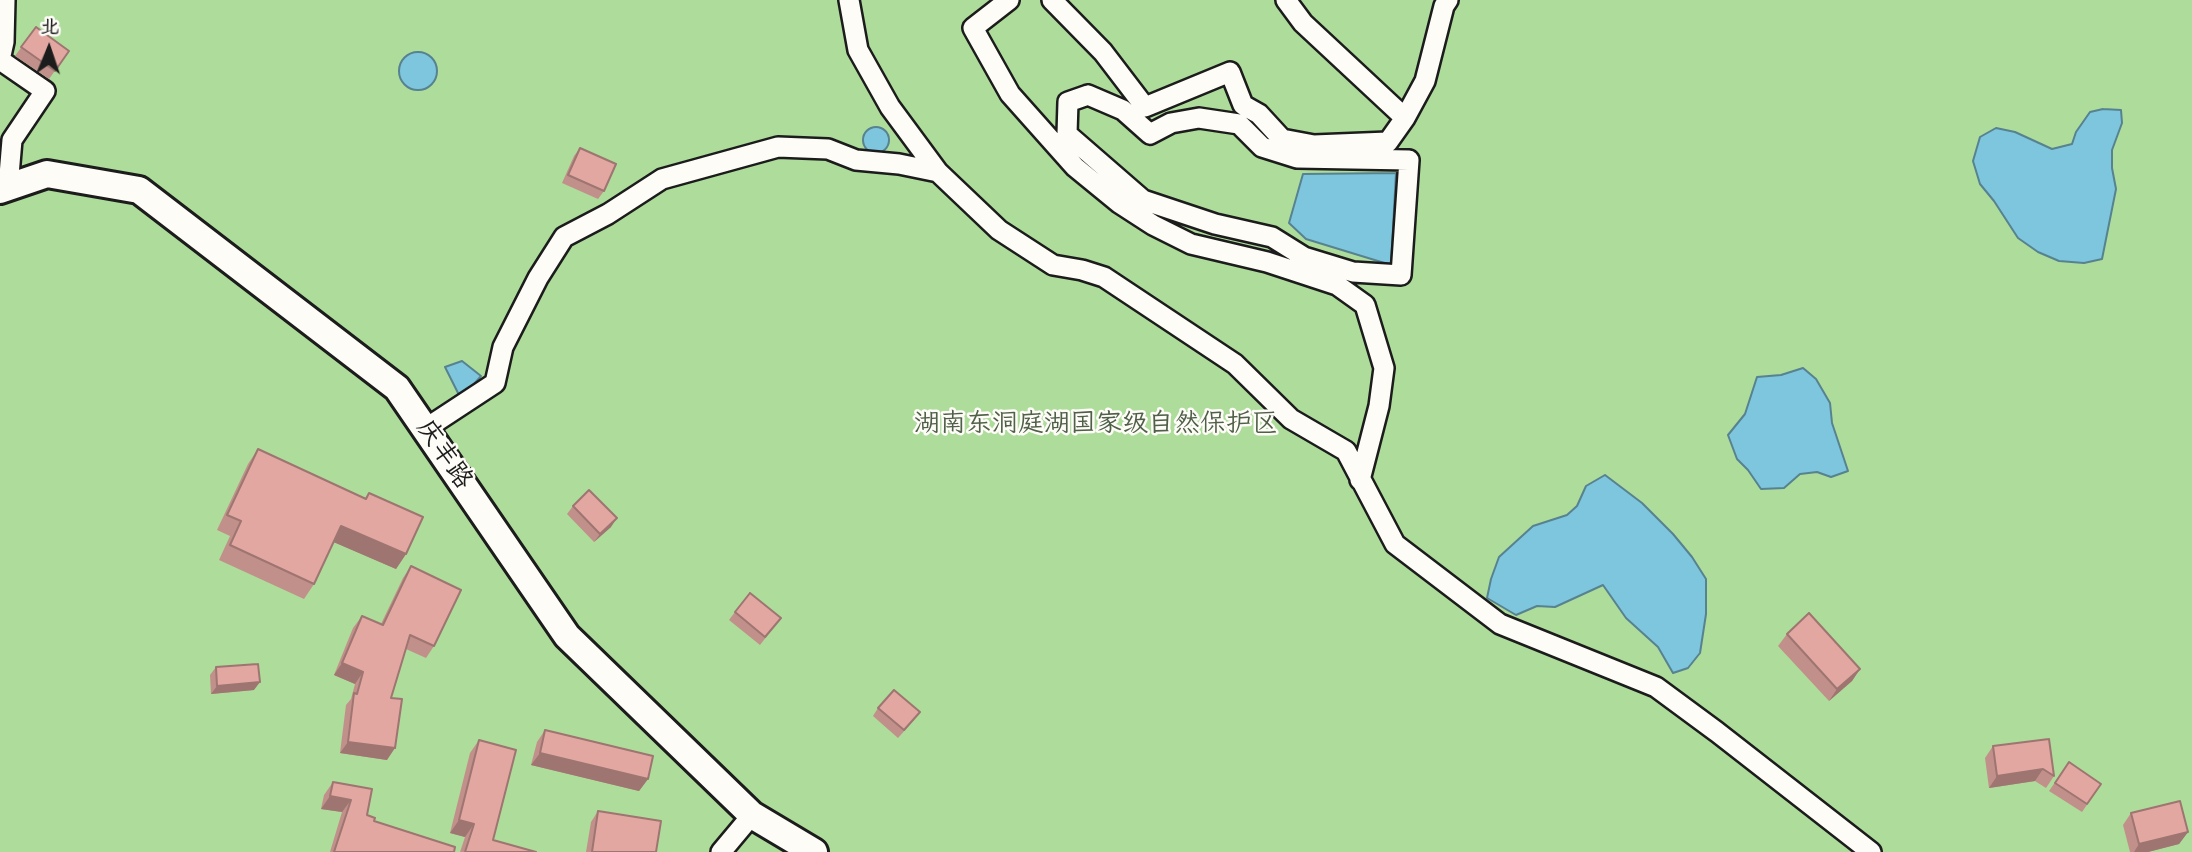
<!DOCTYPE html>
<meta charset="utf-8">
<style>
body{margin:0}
#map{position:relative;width:2192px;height:852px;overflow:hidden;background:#f8ebe6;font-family:"Architects Daughter","LXGW WenKai TC",sans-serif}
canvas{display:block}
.north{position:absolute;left:14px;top:14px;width:70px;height:70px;-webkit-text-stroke:5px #fdfcf7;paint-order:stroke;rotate:2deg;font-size:19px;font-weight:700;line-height:28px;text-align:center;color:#1c1c1c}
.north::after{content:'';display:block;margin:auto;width:24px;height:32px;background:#1c1c1c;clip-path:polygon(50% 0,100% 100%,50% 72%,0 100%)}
</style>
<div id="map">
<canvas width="2192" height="852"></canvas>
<div class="north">北</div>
</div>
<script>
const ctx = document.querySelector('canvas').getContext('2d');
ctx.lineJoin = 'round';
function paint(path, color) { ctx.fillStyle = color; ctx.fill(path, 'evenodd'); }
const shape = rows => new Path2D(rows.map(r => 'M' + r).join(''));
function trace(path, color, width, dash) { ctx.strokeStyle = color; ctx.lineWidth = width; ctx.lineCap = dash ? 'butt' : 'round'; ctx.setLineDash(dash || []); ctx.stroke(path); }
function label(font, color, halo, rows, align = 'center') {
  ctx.font = font + ' "Architects Daughter","LXGW WenKai TC",sans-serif'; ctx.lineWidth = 5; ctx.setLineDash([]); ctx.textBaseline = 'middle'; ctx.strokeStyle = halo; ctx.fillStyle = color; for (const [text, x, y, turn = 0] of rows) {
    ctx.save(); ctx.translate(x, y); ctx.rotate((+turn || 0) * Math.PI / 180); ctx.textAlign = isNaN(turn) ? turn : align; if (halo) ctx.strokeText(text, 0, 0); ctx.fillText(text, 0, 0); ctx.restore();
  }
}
paint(shape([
 [0,0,2192,0,2192,852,0,852]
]), '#addc9b');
const water = shape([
 '399 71a19 19 0 1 1 38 0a19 19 0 1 1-38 0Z',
 [2103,109,2121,110,2122,123,2112,150,2112,168,2116,189,2102,259,2084,263,2059,261,2038,252,2018,238,1994,201,1980,184,1973,161,1980,137,1996,128,2015,132,2052,149,2072,144,2076,132,2090,112,2103,109],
 '863 140a13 13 0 1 1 26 0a13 13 0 1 1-26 0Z',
 [1396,173,1391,265,1306,239,1289,223,1303,174,1396,173],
 [462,361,481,376,461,399,445,367,462,361],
 [1803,368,1816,379,1830,403,1832,423,1848,471,1831,477,1817,472,1800,474,1784,488,1761,489,1748,470,1737,459,1728,435,1745,414,1757,377,1781,375,1803,368],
 [1605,475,1642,503,1673,534,1692,557,1706,579,1706,614,1700,653,1688,668,1673,673,1658,647,1626,618,1603,585,1555,607,1537,606,1516,615,1487,598,1491,579,1499,557,1533,526,1567,515,1577,506,1586,486,1605,475]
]);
paint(water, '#7ec6de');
trace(water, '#578290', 2);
const street = shape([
 [849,0,858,50,890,107,938,172],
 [1009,0,973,28,1010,94,1075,167,1119,203,1153,225,1191,244,1267,262,1337,285,1365,305,1384,368,1379,406,1360,480],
 [1052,0,1103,52,1145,107,1230,72,1243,105,1259,114,1282,139,1314,145,1388,142,1405,118,1425,81,1444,6,1448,0],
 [1286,0,1303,23,1405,118],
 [0,40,4,42,0,60,45,91,12,140,8,187],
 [4,42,5,0],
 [1088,95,1123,110,1150,134,1171,123,1199,118,1239,124,1262,147,1297,158,1409,160,1401,275,1353,272,1304,257,1272,237,1215,224,1143,200,1067,134,1068,102,1088,95],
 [425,429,495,383,503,347,538,278,564,237,608,214,662,179,778,147,828,149,856,160,899,164,938,172,999,230,1053,265,1082,270,1104,277,1235,364,1291,419,1346,451,1395,544,1500,624,1656,687,1717,732,1871,852],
 [721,852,752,815]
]);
const secondary = shape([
 [0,190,47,174,139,190,397,388,567,636,752,815,814,852]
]);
trace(street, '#1c1c1c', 24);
trace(secondary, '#1c1c1c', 32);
trace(street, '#fdfcf7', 19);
trace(secondary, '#fdfcf7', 26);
paint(shape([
 [36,27,69,51,49,79,15,56],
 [580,148,604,191,598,199,562,183,574,156],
 [258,449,365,498,369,493,406,554,396,569,334,542,314,584,304,599,219,560,230,536,217,530,248,464],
 [573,506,611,527,594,542,567,514],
 [411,566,434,646,426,658,406,649,391,698,387,760,340,753,346,705,351,699,355,684,334,675,353,628,362,616,381,624,403,578],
 [735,612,781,618,760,645,729,620],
 [1787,634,1860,669,1852,681,1829,701,1778,646],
 [216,667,254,690,211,694,210,675],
 [878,708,914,720,898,738,873,716],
 [545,730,648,779,639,791,531,765,537,742],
 [2049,739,2054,776,2046,788,2035,781,1989,788,1985,758,1993,746],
 [479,740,493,840,536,852,460,852,465,837,450,833,470,753],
 [2069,762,2101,784,2082,812,2049,791],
 [333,782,374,821,454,852,330,852,342,812,321,809,324,795],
 [598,811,656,852,586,852,591,822],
 [2131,813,2188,832,2179,844,2148,852,2130,852,2123,825]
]), '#c2908a');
paint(shape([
 [617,518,611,527,594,542,600,534],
 [341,526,406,554,396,569,331,541],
 [342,663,363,672,355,684,334,675],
 [1860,669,1852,681,1829,701,1837,689],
 [260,682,254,690,211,694,217,686],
 [348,742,395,748,387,760,340,753],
 [540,753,648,779,639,791,531,765],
 [2043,769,2035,781,1989,788,1997,776],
 [330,796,351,800,342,812,321,809],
 [459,820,474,824,465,837,450,833],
 [2188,832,2179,844,2148,852,2134,852,2139,844]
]), '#9e7571');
const building = shape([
 [36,27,69,51,55,71,21,47,36,27],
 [580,148,616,164,604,191,568,175,580,148],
 [258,449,366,499,369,493,423,517,406,554,341,526,314,584,230,545,241,521,227,515,258,449],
 [589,490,617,518,600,534,573,506,589,490],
 [411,566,461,590,434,646,410,635,391,698,402,699,395,748,348,742,354,693,357,694,363,672,342,663,362,616,383,625,411,566],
 [750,593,781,618,765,637,735,612,750,593],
 [1809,613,1860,669,1837,689,1787,634,1809,613],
 [258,664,260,682,217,686,216,667,258,664],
 [894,690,920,712,904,730,878,708,894,690],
 [545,730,653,756,648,779,540,753,545,730],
 [2049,739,2054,776,2043,769,1997,776,1993,746,2049,739],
 [479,740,516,750,493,840,536,852,465,852,474,824,459,820,479,740],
 [2069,762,2101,784,2087,804,2055,783,2069,762],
 [333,782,372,789,367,815,375,818,374,821,455,847,454,852,334,852,351,800,330,796,333,782],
 [2180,801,2188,832,2139,844,2131,813,2180,801],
 [598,811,661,821,656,852,592,852,598,811]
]);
paint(building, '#e2a7a1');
trace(building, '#9e7571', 2);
label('26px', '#4f5f48', '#fdfcf7', [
 ["湖南东洞庭湖国家级自然保护区",1096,426]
]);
label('26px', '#1c1c1c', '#fdfcf7', [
 ["庆丰路",443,455,56]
]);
</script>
